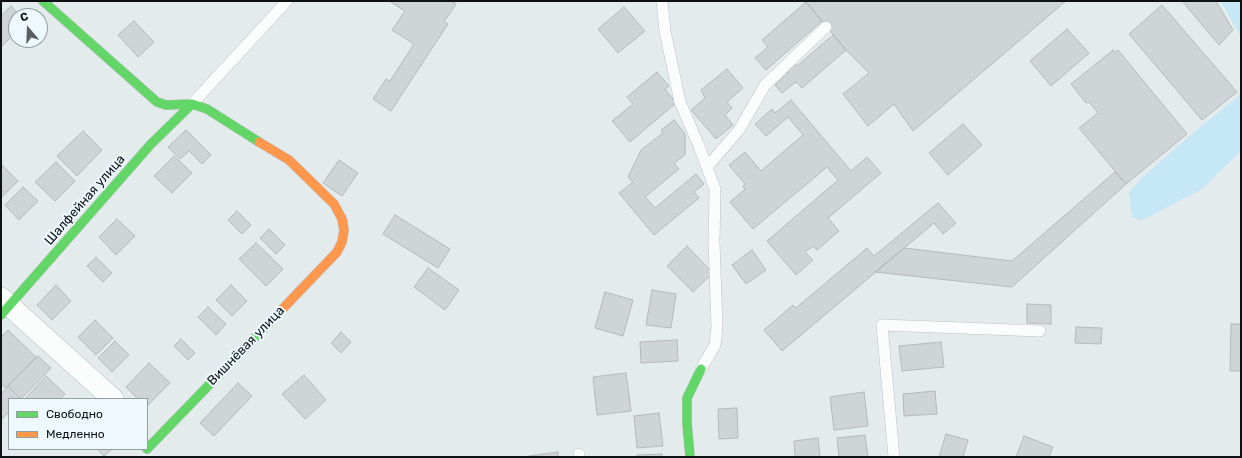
<!DOCTYPE html>
<meta charset="utf-8">
<style>
body{margin:0}
#map{position:relative;width:1242px;height:458px;overflow:hidden;background:#e4ebed;font-family:Rubik,sans-serif}
canvas{display:block}
.frame{position:absolute;inset:0;border:2px solid #0e1214;pointer-events:none}
.legend{position:absolute;left:8px;top:398px;width:140px;height:52px;box-sizing:border-box;background:#edf9ff;border:1px solid #949da1;margin:0;padding:5px 7px;list-style:none;font-size:12px;color:#0e1214}
.legend li{display:flex;align-items:center;gap:8px;height:20px}
.legend b{width:20px;border:1px solid #949da1}
.north{position:absolute;left:8px;top:8px;width:40px;height:40px;box-sizing:border-box;background:#edf9ff;border:1px solid #949da1;border-radius:50%;rotate:341deg;font-size:11px;font-weight:700;line-height:16px;text-align:center;color:#0e1214}
.north::after{content:'';display:block;margin:auto;width:14px;height:18px;background:#595e60;clip-path:polygon(50% 0,100% 100%,50% 72%,0 100%)}
</style>
<div id="map">
<canvas width="1242" height="458"></canvas>
<div class="frame"></div>
<ul class="legend">
<li><b style="height:5px;background:#63d668"></b>Свободно</li>
<li><b style="height:5px;background:#ff974d"></b>Медленно</li>
</ul>
<div class="north">С</div>
</div>
<script>
const ctx = document.querySelector('canvas').getContext('2d');
ctx.lineJoin = 'round';
function paint(path, color) { ctx.fillStyle = color; ctx.fill(path, 'evenodd'); }
const shape = rows => new Path2D(rows.map(r => 'M' + r).join(''));
function trace(path, color, width, dash) { ctx.strokeStyle = color; ctx.lineWidth = width; ctx.lineCap = dash ? 'butt' : 'round'; ctx.setLineDash(dash || []); ctx.stroke(path); }
function label(font, color, halo, rows, align = 'center') {
  ctx.font = font + ' Rubik,sans-serif'; ctx.lineWidth = 4; ctx.setLineDash([]); ctx.textBaseline = 'middle'; ctx.strokeStyle = halo; ctx.fillStyle = color; for (const [text, x, y, turn = 0] of rows) {
    ctx.save(); ctx.translate(x, y); ctx.rotate((+turn || 0) * Math.PI / 180); ctx.textAlign = isNaN(turn) ? turn : align; if (halo) ctx.strokeText(text, 0, 0); ctx.fillText(text, 0, 0); ctx.restore();
  }
}
paint(shape([
 [1220,1,1241,1,1241,36],
 [1241,94,1241,151,1202,189,1141,221,1132,217,1129,192,1145,175,1193,133]
]), '#c6e7f5');
const building = shape([
 [389,1,451,1,456,4,444,22,448,24,391,111,373,99,386,79,390,81,414,44,392,30,405,11,389,1],
 [807,1,1066,1,913,131,894,104,868,126,843,94,869,73,846,50,806,2,804,3,807,1],
 [1182,1,1216,1,1233,30,1219,45,1182,1],
 [806,2,822,21,766,70,755,58,768,47,762,40,806,2],
 [1162,5,1237,92,1202,120,1129,34,1162,5],
 [11,6,20,16,16,16,16,32,1,47,1,16,11,6],
 [624,7,645,31,618,53,598,29,624,7],
 [134,21,154,42,138,57,118,35,134,21],
 [1067,29,1089,53,1051,86,1030,61,1067,29],
 [833,35,846,50,802,88,796,82,782,93,775,85,788,73,786,71,795,64,797,66,833,35],
 [1113,50,1115,53,1118,50,1187,134,1126,184,1079,128,1098,113,1089,102,1086,103,1071,84,1113,50],
 [727,69,743,88,727,102,732,108,725,115,733,125,716,139,691,110,705,98,701,90,727,69],
 [657,72,669,86,665,89,676,103,630,142,612,121,633,104,627,97,657,72],
 [791,100,851,171,867,157,881,173,828,218,839,231,817,250,813,246,805,252,813,260,796,275,767,241,838,180,827,167,753,229,730,202,745,189,743,186,745,184,729,165,745,152,761,171,803,135,788,117,766,136,755,124,772,109,775,113,791,100],
 [674,120,685,134,685,155,674,163,679,169,645,197,655,208,696,174,704,184,694,192,699,198,654,235,619,193,633,182,628,177,641,150,663,133,661,130,674,120],
 [963,124,982,145,948,175,929,153,963,124],
 [186,130,211,155,202,164,189,151,180,159,168,147,186,130],
 [83,131,102,150,77,176,57,156,83,131],
 [174,156,192,173,172,193,154,176,174,156],
 [339,160,358,173,342,196,323,183,339,160],
 [56,162,75,181,55,201,35,182,56,162],
 [1,164,18,181,1,198,1,164],
 [1115,172,1126,184,1012,287,875,272,904,248,1012,261,1115,172],
 [23,187,38,201,19,220,5,205,23,187],
 [938,203,956,223,943,234,934,223,782,351,764,330,793,305,796,308,867,248,874,256,938,203],
 [237,211,251,225,242,234,228,220,237,211],
 [395,215,450,249,438,268,383,234,395,215],
 [117,219,135,236,116,255,99,237,117,219],
 [269,229,285,245,276,254,260,238,269,229],
 [256,243,283,269,266,286,239,259,256,243],
 [687,246,713,273,693,292,667,266,687,246],
 [752,250,766,270,746,284,732,265,752,250],
 [96,257,112,273,103,282,87,266,96,257],
 [428,268,459,290,445,310,414,287,428,268],
 [56,285,71,301,52,320,37,305,56,285],
 [231,285,247,301,232,316,216,300,231,285],
 [652,290,676,294,671,328,646,325,652,290],
 [605,292,633,300,623,336,595,328,605,292],
 [1027,304,1051,305,1051,324,1027,323,1027,304],
 [208,307,226,324,216,335,198,317,208,307],
 [95,320,113,338,96,355,78,337,95,320],
 [1231,324,1241,324,1241,371,1230,371,1231,324],
 [1076,327,1102,328,1101,344,1075,343,1076,327],
 [8,330,36,357,6,388,1,384,1,337,8,330],
 [341,332,351,342,341,353,331,343,341,332],
 [181,339,195,353,188,360,174,346,181,339],
 [677,340,678,361,641,363,640,342,677,340],
 [115,341,129,355,112,372,98,358,115,341],
 [941,342,944,367,902,371,899,346,941,342],
 [38,356,51,368,21,399,8,386,38,356],
 [149,363,170,383,147,406,147,399,138,399,126,387,149,363],
 [626,373,631,411,597,415,593,377,626,373],
 [304,375,326,400,305,419,282,394,304,375],
 [46,376,65,394,60,399,25,399,46,376],
 [238,383,252,396,214,436,200,423,238,383],
 [8,386,21,399,9,399,9,412,1,420,1,394,8,386],
 [935,391,937,414,904,416,903,394,935,391],
 [864,392,868,426,834,430,830,397,864,392],
 [737,408,738,438,719,439,718,409,737,408],
 [659,413,663,446,637,448,634,416,659,413],
 [946,434,968,440,963,457,939,457,946,434],
 [865,435,868,457,839,457,837,438,865,435],
 [1024,436,1053,447,1049,457,1016,457,1024,436],
 [818,438,820,457,795,457,794,441,818,438],
 [97,449,112,449,104,456,97,449],
 [558,452,558,457,529,457,529,456,558,452],
 [662,454,662,457,637,457,637,455,662,454]
]);
paint(building, '#cfd4d6');
trace(building, '#b4b9bb', 1);
const lane = shape([
 [662,1,665,31,680,102,699,146,715,189,714,242,717,327,715,345,701,369],
 [192,104,287,1],
 [707,167,739,130,765,85,826,27],
 [579,454,579,457],
 [894,457,882,325,1040,331]
]);
const street = shape([
 [1,298,113,399]
]);
const fast = shape([
 [43,1,157,102,166,105,192,104,207,109,259,142],
 [1,315,151,144,192,104],
 [147,449,269,323],
 [690,457,687,423,687,398,701,369]
]);
const slow = shape([
 [259,142,289,160,334,204,342,219,344,230,342,242,337,252,269,323]
]);
trace(lane, '#bcc1c3', 12);
trace(street, '#bcc1c3', 22);
trace(fast, '#bcc1c3', 10);
trace(slow, '#bcc1c3', 10);
trace(lane, '#fbfcfc', 11);
trace(street, '#fbfcfc', 21);
trace(fast, '#63d668', 9);
trace(slow, '#ff974d', 9);
label('13px', '#0e1214', '#edf9ff', [
 ["Шалфейная улица",85,200,-49],
 ["Вишнёвая улица",246,346,-46]
]);
</script>
